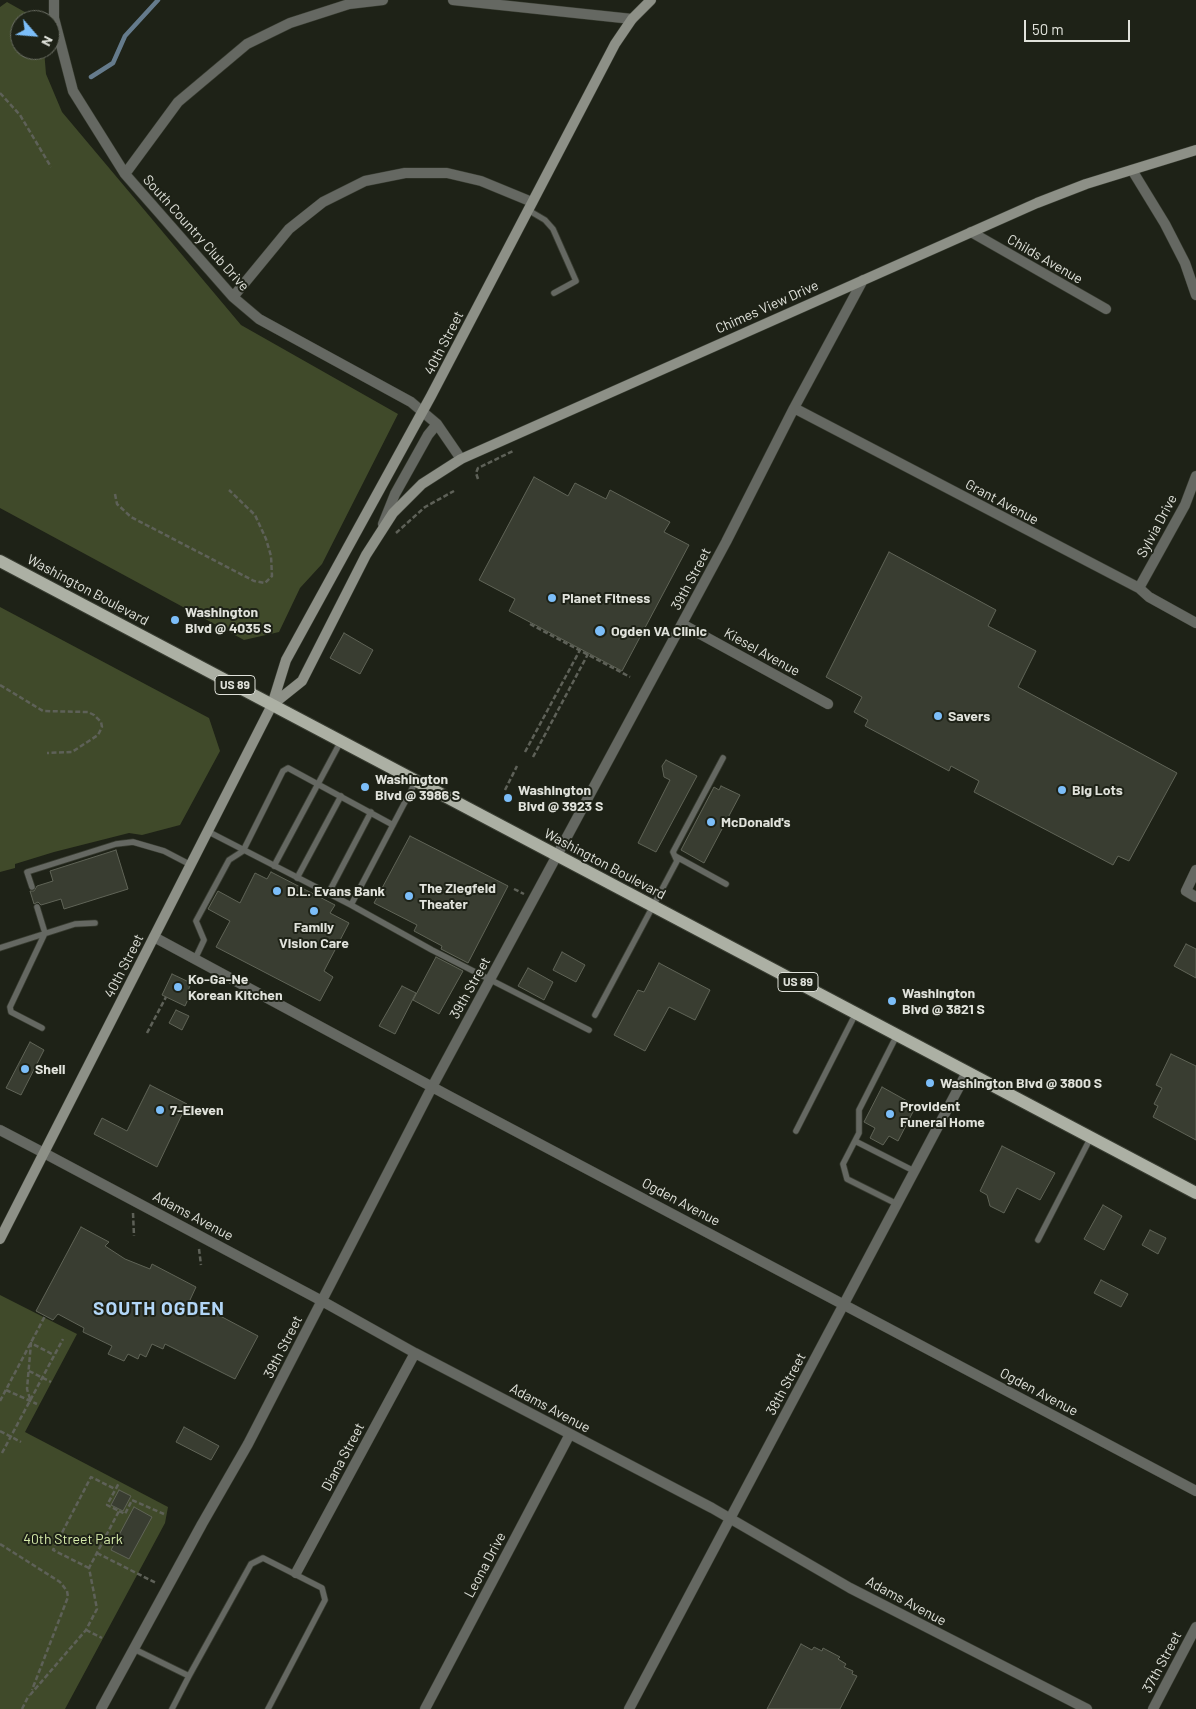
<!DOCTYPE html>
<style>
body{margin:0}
#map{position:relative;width:1196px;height:1709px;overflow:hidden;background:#1e2217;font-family:Barlow,sans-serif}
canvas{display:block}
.north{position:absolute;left:10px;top:10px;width:50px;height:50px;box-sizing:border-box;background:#1e2217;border:1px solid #6c6f65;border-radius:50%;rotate:117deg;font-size:14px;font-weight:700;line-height:20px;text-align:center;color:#e0e2db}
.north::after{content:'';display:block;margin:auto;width:18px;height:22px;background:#7cbef9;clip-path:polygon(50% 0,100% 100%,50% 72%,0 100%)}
.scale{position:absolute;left:1024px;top:20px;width:106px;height:22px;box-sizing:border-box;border:2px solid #e0e2db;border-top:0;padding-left:6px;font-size:15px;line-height:18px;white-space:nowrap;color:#e0e2db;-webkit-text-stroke:4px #1e2217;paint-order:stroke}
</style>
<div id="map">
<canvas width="1196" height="1709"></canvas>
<div class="north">N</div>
<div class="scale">50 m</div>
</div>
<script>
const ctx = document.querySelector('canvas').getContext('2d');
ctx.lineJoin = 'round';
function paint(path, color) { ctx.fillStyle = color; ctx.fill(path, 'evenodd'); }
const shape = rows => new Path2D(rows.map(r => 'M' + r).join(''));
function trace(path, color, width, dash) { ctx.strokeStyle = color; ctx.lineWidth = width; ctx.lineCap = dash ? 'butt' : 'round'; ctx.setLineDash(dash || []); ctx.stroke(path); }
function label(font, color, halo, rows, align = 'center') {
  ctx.font = font + ' Barlow,sans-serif'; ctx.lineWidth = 4; ctx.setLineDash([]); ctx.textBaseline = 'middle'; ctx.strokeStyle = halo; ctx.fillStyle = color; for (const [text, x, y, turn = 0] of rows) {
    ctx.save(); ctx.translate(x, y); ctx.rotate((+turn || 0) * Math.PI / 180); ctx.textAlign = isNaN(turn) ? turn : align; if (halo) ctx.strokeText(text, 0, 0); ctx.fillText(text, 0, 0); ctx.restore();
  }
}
paint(shape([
 [7,2,39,20,20,20,20,50,44,50,46,74,62,112,241,325,398,414,322,564,300,588,279,632,244,640,0,508,0,7],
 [0,607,209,718,220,751,180,825,142,835,129,833,54,852,15,864,15,868,0,872],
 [0,1295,77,1334,25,1432,168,1507,165,1523,65,1709,0,1709]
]), '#404a2a');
trace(shape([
 [91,77,113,63,125,36,158,0]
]), '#657b8c', 4.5);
const building = shape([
 [534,477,568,496,575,483,606,499,610,490,670,522,664,532,689,545,622,671,509,611,515,599,479,580,534,477],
 [889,552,996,610,988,626,1036,651,1018,687,1177,773,1129,861,1118,856,1113,865,974,792,979,781,951,766,949,771,865,726,868,720,854,712,862,697,826,677,889,552],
 [344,633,373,650,360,674,330,658,344,633],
 [666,760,697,776,656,852,638,843,670,780,664,777,662,766,666,760],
 [721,786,740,795,704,863,681,850,714,787,719,790,721,786],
 [410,836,508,886,468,963,441,949,442,946,414,931,417,925,374,903,410,836],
 [116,850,128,889,64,909,61,899,41,905,38,902,34,904,30,891,34,891,37,886,53,881,50,871,116,850],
 [271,872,335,905,330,913,349,923,324,971,333,977,320,1001,216,947,230,921,208,909,218,891,240,903,255,873,267,879,271,872],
 [1186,944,1196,949,1196,978,1174,966,1186,944],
 [562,952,585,965,576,982,553,970,562,952],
 [436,957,463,971,439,1014,413,1000,436,957],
 [659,963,710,990,695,1020,669,1007,645,1051,614,1035,638,990,644,992,659,963],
 [528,968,553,982,544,1000,518,986,528,968],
 [172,974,191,983,188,991,191,993,185,1006,162,995,172,974],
 [402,986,416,993,395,1034,379,1026,402,986],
 [176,1010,189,1016,182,1030,169,1023,176,1010],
 [30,1042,44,1050,21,1095,6,1088,30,1042],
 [1171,1054,1196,1066,1196,1140,1153,1117,1158,1106,1154,1104,1162,1088,1156,1085,1171,1054],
 [150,1085,187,1104,157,1167,94,1134,102,1118,127,1131,150,1085],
 [882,1087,916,1106,898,1141,889,1136,883,1145,870,1138,875,1128,864,1122,882,1087],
 [1002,1146,1055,1173,1040,1200,1017,1188,1004,1213,990,1206,987,1195,980,1191,1002,1146],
 [1103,1205,1122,1216,1104,1250,1084,1239,1103,1205],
 [81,1227,109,1242,105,1246,125,1259,150,1269,152,1264,196,1287,190,1300,258,1336,235,1379,165,1344,163,1349,152,1344,146,1357,140,1354,138,1359,128,1354,124,1361,108,1354,112,1346,83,1332,84,1328,58,1314,53,1320,36,1311,81,1227],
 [1150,1230,1166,1238,1158,1254,1142,1245,1150,1230],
 [1101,1280,1128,1294,1121,1307,1094,1293,1101,1280],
 [184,1427,219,1446,211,1460,176,1442,184,1427],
 [119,1490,131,1496,123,1511,111,1505,119,1490],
 [134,1507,152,1517,129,1559,111,1550,134,1507],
 [801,1644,812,1650,814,1647,822,1651,823,1648,840,1657,838,1659,846,1664,844,1667,853,1671,852,1674,857,1676,840,1709,767,1709,801,1644]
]);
paint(building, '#393d31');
trace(building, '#606457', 1);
const service = shape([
 [528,210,545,220,553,229,576,281,554,293],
 [207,831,351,905,416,781],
 [675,856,726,884],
 [274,866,341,741],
 [297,878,341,796],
 [32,887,27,872,116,844,133,842,164,851,189,864],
 [328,894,371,812],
 [351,905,432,950,589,1030],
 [37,907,45,933,10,1007,11,1012,42,1028],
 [0,948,75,924,95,923],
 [195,959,204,940,196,921,229,860,243,851,283,771,288,768,393,825],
 [595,1015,677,861,673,852,723,758],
 [796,1131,856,1013],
 [855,1141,914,1171],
 [897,1204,847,1179,843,1164,859,1133,859,1110,897,1035],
 [1038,1240,1091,1137],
 [134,1649,189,1676,251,1564,263,1558,322,1588,325,1600,268,1709],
 [172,1709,189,1676]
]);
const minor = shape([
 [54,0,54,18,73,91,125,174,233,297,259,319,411,402,437,424,461,459],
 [453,0,632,19],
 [1132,170,1165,224,1185,263,1196,295],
 [125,174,178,102,247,44,290,23,349,4,383,0],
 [971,232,1106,309],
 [233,297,289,229,323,202,365,181,405,173,447,173,481,181,532,202],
 [794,408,1139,588,1149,597,1196,623],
 [383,524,395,494,428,435,437,424],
 [1139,588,1185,505,1196,476],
 [682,624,828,704],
 [1196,870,1186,891,1196,897],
 [154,937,449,1096,1196,1491],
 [44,1153,322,1301,415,1353,712,1508,850,1588,1087,1709],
 [296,1573,415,1353],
 [101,1709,202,1524,248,1444,432,1087,726,542,794,408,863,280],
 [425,1709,570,1434],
 [629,1709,967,1072],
 [1153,1709,1196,1627]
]);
const tertiary = shape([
 [0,1130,44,1153]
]);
const secondary = shape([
 [272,705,302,681,366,555,393,513,422,484,461,459,1037,203,1086,184,1196,150],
 [0,1239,272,705,286,660,431,396,615,44,632,19,651,0]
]);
const primary = shape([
 [0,561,1196,1193]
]);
trace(service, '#393d32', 7);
trace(minor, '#393d32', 11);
trace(tertiary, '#393d32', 11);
trace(secondary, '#393d32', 11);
trace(primary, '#393d32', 14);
trace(shape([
 [0,93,20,115,51,167],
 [478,479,476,473,478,468,513,451],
 [115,494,117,504,131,517,254,581,265,583,272,576,271,556,266,539,255,515,229,490],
 [396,533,425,507,454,491],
 [530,624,630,677],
 [0,685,43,711,88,712,94,715,101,722,102,727,98,735,72,752,47,753],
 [525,752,580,650],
 [533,757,588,654],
 [505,790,517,766],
 [514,889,524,894],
 [147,1033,166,997],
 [133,1213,134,1236],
 [199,1249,201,1265],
 [29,1371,51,1382],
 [6,1390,37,1404],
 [30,1399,27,1389,31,1343,54,1355],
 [0,1401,45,1316],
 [0,1431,21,1442],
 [2,1453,63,1339],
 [119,1511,125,1514,132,1500,164,1514],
 [0,1544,60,1582,67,1591,68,1597,32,1690],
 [97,1553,156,1583],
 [89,1568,53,1550,91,1477,115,1489],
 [86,1630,102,1638],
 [30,1695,86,1630,97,1609,89,1568,119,1511,107,1505,119,1483],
 [22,1709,29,1695]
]), '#5e6158', 2.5, [5, 2.5]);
trace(service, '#656862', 5.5);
trace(minor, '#656862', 10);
trace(tertiary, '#656862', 10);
trace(secondary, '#8d9087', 10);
trace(primary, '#acb0a4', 12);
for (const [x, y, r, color] of [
 [552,598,5,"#7cbef9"],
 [175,620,5,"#7cbef9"],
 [600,631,6,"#7cbef9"],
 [938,716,5,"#7cbef9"],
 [365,787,5,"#7cbef9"],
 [1062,790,5,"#7cbef9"],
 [508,798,5,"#7cbef9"],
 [711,822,5,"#7cbef9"],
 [277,891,5,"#7cbef9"],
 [409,896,5,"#7cbef9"],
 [314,911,5,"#7cbef9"],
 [178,987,5,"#7cbef9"],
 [892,1001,5,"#7cbef9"],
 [25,1069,5,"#7cbef9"],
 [930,1083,5,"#7cbef9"],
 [160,1110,5,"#7cbef9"],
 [890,1114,5,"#7cbef9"]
]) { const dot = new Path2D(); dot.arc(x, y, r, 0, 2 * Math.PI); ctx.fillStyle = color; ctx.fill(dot); trace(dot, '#1e2217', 2); }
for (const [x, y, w] of [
 [235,685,40],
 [798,982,40]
]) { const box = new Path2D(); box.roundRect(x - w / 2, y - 9.5, w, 19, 4); ctx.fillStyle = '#1e2217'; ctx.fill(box); trace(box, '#e0e2db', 1); }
label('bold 12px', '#e0e2db', null, [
 ["US 89",235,685],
 ["US 89",798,982]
]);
label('14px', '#e0e2db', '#1e2217', [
 ["South Country Club Drive",196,233,48],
 ["Childs Avenue",1045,259,30],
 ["Chimes View Drive",767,307,-24],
 ["40th Street",444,343,-63],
 ["Grant Avenue",1002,502,28],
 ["Sylvia Drive",1157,526,-62],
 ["39th Street",691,579,-62],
 ["Washington Boulevard",88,590,28],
 ["Kiesel Avenue",762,652,29],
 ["Washington Boulevard",605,864,28],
 ["40th Street",124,966,-63],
 ["39th Street",470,988,-61],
 ["Ogden Avenue",681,1202,28],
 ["Adams Avenue",193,1216,28],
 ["39th Street",283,1347,-63],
 ["38th Street",786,1384,-62],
 ["Ogden Avenue",1039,1392,28],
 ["Adams Avenue",550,1408,28],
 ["Diana Street",343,1457,-62],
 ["Leona Drive",485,1565,-62],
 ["Adams Avenue",906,1601,28],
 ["37th Street",1162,1662,-62]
]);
label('bold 14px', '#e0e2db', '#1e2217', [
 ["Planet Fitness",562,598],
 ["Washington",185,612],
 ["Blvd @ 4035 S",185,628],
 ["Ogden VA Clinic",611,631],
 ["Savers",948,716],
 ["Washington",375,779],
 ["Blvd @ 3986 S",375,795],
 ["Washington",518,790],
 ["Blvd @ 3923 S",518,806],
 ["Big Lots",1072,790],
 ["McDonald's",721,822],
 ["The Ziegfeld",419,888],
 ["Theater",419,904],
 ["D.L. Evans Bank",287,891],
 ["Family",314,927,"center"],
 ["Vision Care",314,943,"center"],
 ["Ko-Ga-Ne",188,979],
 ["Korean Kitchen",188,995],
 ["Washington",902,993],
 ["Blvd @ 3821 S",902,1009],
 ["Shell",35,1069],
 ["Washington Blvd @ 3800 S",940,1083],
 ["Provident",900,1106],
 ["Funeral Home",900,1122],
 ["7-Eleven",170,1110]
], 'left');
label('14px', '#d6ebaa', '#1e2217', [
 ["40th Street Park",73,1539]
]);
ctx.letterSpacing = '1px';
label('bold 19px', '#b2d6f7', '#1e2217', [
 ["SOUTH OGDEN",159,1309]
]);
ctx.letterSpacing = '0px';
</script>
